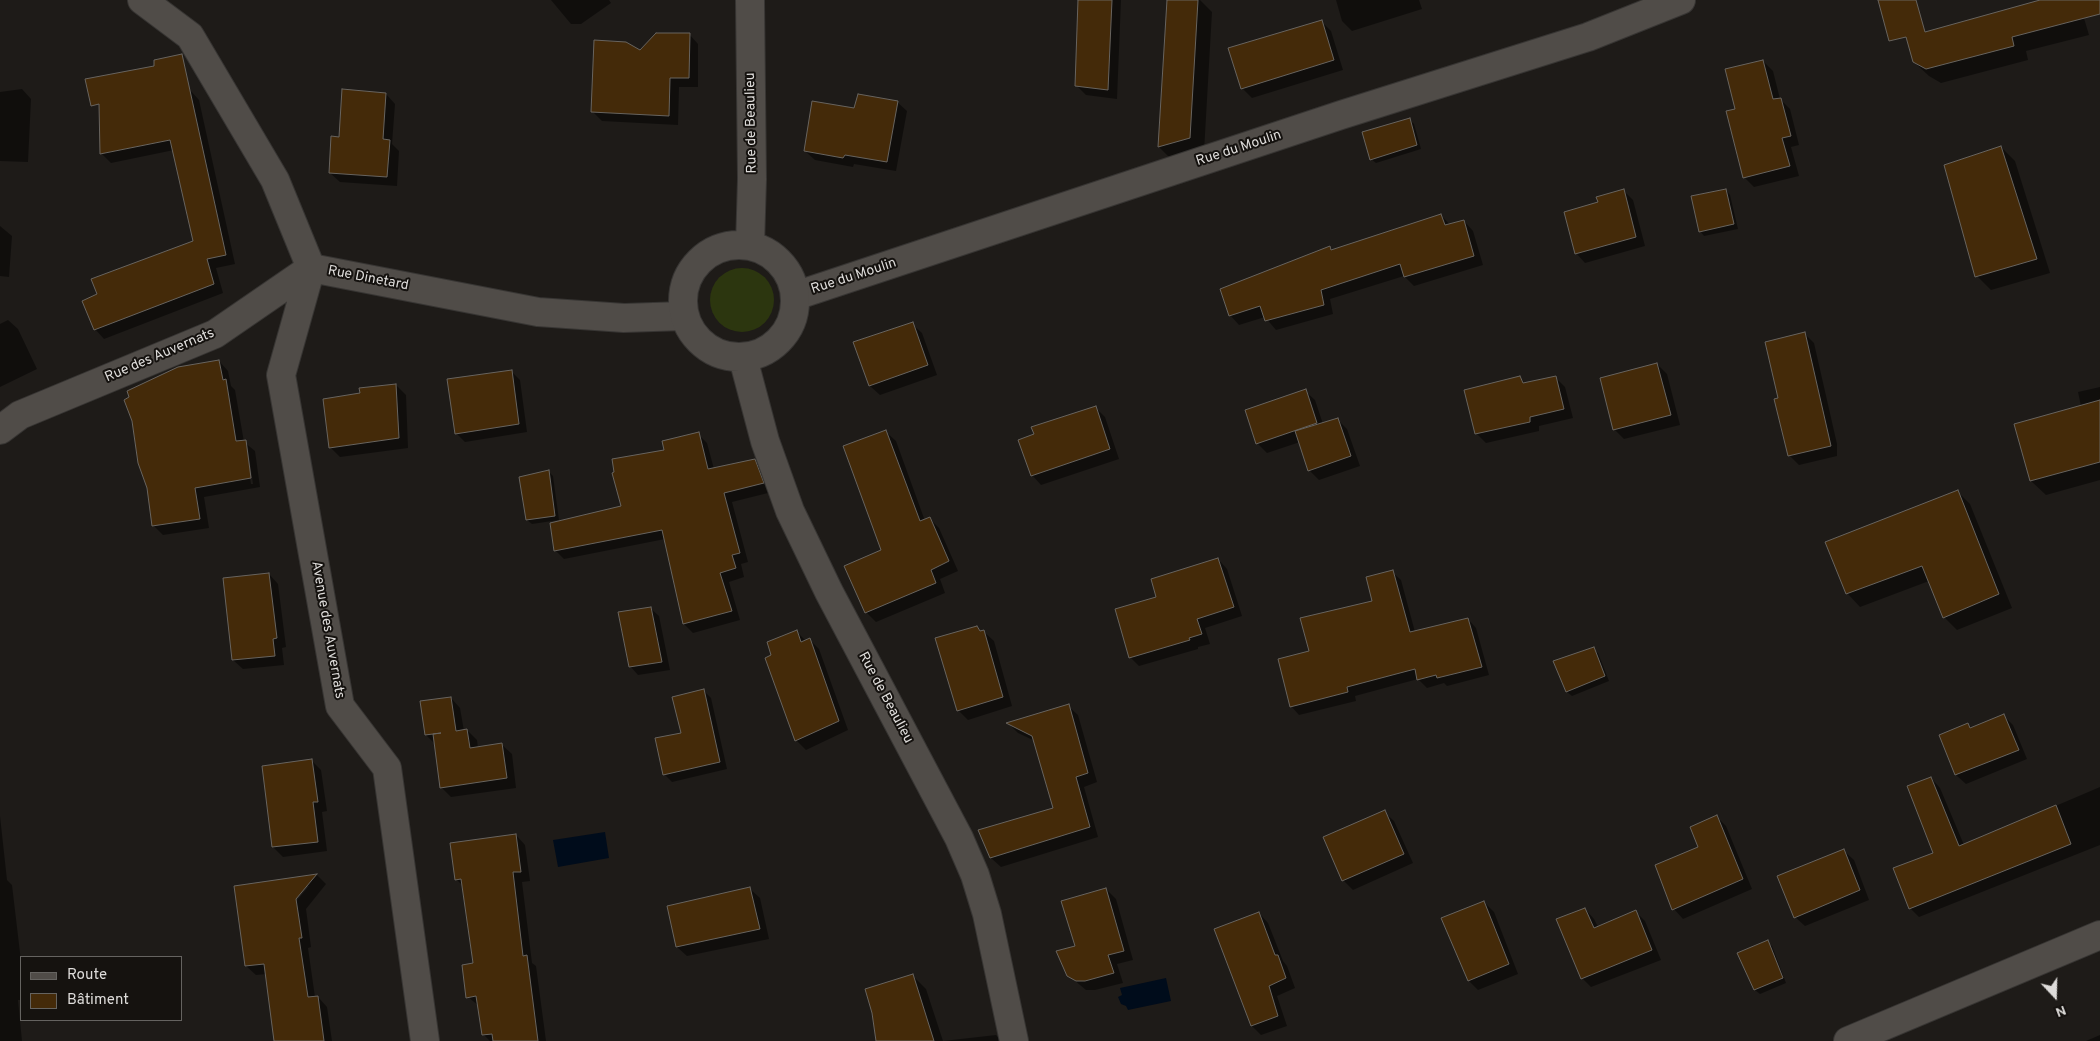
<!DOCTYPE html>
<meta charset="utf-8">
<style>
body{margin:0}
#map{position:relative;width:2100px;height:1041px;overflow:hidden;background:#1e1b18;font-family:Overpass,sans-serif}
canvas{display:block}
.legend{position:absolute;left:20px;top:956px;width:162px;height:65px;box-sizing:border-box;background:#15120f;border:1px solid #656360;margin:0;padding:6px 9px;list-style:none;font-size:15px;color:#dedcda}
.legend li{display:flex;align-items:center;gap:10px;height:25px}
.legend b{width:25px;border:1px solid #656360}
.north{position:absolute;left:2030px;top:971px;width:50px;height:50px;-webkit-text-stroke:4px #15120f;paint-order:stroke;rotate:159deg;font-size:14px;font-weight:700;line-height:20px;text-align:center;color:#dedcda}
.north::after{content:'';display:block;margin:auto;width:18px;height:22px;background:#dedcda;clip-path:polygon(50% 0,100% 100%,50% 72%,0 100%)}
</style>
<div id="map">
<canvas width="2100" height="1041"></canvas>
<ul class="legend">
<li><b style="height:6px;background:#504c48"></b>Route</li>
<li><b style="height:14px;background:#442a09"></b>Bâtiment</li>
</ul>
<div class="north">N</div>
</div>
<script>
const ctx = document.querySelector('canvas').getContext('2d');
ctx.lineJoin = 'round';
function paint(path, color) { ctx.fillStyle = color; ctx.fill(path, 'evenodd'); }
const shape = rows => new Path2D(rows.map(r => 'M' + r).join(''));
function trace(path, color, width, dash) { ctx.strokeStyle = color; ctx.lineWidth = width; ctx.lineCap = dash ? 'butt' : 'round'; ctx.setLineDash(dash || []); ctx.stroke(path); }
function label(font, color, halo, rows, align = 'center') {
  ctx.font = font + ' Overpass,sans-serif'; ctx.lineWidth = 4; ctx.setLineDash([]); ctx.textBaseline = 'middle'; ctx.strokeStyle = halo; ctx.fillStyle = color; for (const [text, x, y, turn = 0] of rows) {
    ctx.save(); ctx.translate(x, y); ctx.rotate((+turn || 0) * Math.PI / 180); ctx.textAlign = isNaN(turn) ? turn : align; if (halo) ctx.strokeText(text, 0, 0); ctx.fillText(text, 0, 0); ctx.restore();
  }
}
paint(shape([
 '710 300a32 32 0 1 1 64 0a32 32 0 1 1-64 0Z'
]), '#2c360f');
paint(shape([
 [605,832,609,858,558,867,553,840],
 [1166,978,1171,1001,1128,1010,1126,1006,1121,1004,1118,997,1122,995,1120,988]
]), '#000c1b');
paint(shape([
 [551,0,609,0,611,3,581,24,571,24],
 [1079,0,1121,0,1117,99,1086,95,1076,85],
 [1168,0,1200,0,1212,12,1204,152,1173,161,1159,147],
 [1336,0,1419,0,1422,9,1352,31,1342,21],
 [2045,0,2073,0,2081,8,2089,35,2026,51,2028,60,1941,83,1929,76,1914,62],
 [1321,21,1331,31,1343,70,1252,98,1242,88],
 [689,34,698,44,698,87,679,87,678,125,602,121,593,112,640,52],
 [1763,61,1773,71,1780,99,1790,109,1799,145,1791,147,1799,176,1754,187,1744,177,1736,110],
 [22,89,31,99,28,162,0,161,0,92],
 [190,90,199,100,235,264,216,268,223,293,104,339,95,329,194,242,174,150,111,163,102,154],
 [386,94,395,104,392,144,399,151,397,186,340,182,330,173,340,138],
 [897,102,907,111,896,171,854,164,853,167,815,160,805,151,855,110],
 [1409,119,1414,124,1421,149,1376,163,1371,159],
 [2001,147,2015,161,2050,273,1991,290,1977,276],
 [1726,190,1730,195,1738,229,1704,236,1700,231],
 [1624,191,1633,200,1645,246,1585,263,1576,253],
 [1441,215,1450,225,1464,221,1473,231,1483,265,1414,286,1404,276,1330,299,1333,314,1276,330,1265,317,1239,325,1230,315,1330,247,1334,251],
 [0,226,12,236,9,277,0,276],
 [8,320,18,329,37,369,0,387,0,324],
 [912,324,922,333,937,375,880,395,870,386,855,343],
 [1805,334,1814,343,1837,444,1837,456,1799,465,1789,455],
 [219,361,228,371,231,386,235,390,244,442,255,451,260,487,204,497,209,528,163,535,154,526,149,487],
 [246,450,248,450,253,484,251,484],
 [1657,364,1667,374,1680,425,1624,439,1614,429],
 [511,371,520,380,527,432,465,442,456,433],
 [1555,377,1565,387,1573,418,1539,426,1539,431,1486,443,1476,433,1520,378,1526,384],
 [396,385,406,395,408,448,340,457,330,447],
 [2100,387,2100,480,2046,495,2031,481,2016,424,2081,406,2078,392],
 [1305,391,1315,400,1323,424,1337,419,1347,429,1360,466,1319,480,1309,470,1300,442,1267,453,1257,443],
 [1095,407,1105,417,1119,459,1041,485,1032,475],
 [886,432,896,441,925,521,930,519,939,528,958,571,940,579,945,593,876,622,866,612,846,567,882,551],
 [698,434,707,443,714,469,754,460,764,470,772,492,732,502,748,562,741,564,744,577,729,582,740,620,693,633,684,624,665,539,564,559,555,550,622,507,666,451],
 [548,471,553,476,559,520,532,524,527,520],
 [1957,491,1970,504,2012,608,1957,630,1944,617,1929,581,1860,607,1847,593],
 [1218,559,1227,569,1242,616,1205,628,1210,644,1198,647,1198,649,1139,666,1130,657,1158,598],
 [1392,572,1401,580,1415,632,1468,619,1476,628,1489,675,1447,686,1444,683,1427,688,1418,679,1355,696,1356,701,1299,715,1291,706,1310,652,1374,602],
 [269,574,278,584,286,647,282,648,284,665,243,669,233,660,224,580],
 [650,608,659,616,670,670,638,675,630,666],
 [797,632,806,641,810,640,819,649,848,730,806,750,796,740,773,655],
 [981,632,984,632,994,641,1012,706,968,720,958,710],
 [1593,649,1598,653,1609,681,1572,696,1567,692,1555,662],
 [703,690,711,698,727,769,672,782,664,774],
 [451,698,460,708,464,731,467,730,477,740,478,748,502,745,512,754,516,788,451,797,441,787,436,745,426,735],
 [1068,706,1078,715,1097,782,1084,787,1098,837,1001,867,991,858,1055,809,1035,741,1018,733,1009,724],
 [2004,716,2013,725,2027,759,1966,784,1956,775,1940,735,1968,724,1972,728],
 [311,760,321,770,327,811,322,812,327,851,283,857,273,847,263,767],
 [1931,778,1940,788,1964,845,2100,787,2100,845,1919,917,1910,908,1934,854],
 [1384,812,1394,821,1413,863,1353,890,1343,880],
 [0,816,7,880,12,885,21,961,21,1000,18,1000,22,1041,0,1041],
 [1717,817,1726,826,1752,889,1683,919,1674,909,1699,848],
 [516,835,525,845,530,881,522,882,532,963,536,966,546,1041,490,1041,483,1034,479,1006,468,997,475,964,464,887,456,879],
 [1844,851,1854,860,1869,900,1805,926,1795,917],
 [317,875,326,884,306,909,311,947,308,948,315,997,318,997,327,1007,332,1041,276,1041,267,974,256,975,246,966,236,887],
 [306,886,309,886,293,905,292,903],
 [750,889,760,898,769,939,687,956,677,947,668,906],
 [1106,889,1116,899,1133,960,1117,964,1123,983,1095,990,1086,990,1068,975,1076,946],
 [1484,902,1494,912,1518,974,1478,990,1469,981],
 [1585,909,1594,919,1598,927,1636,912,1645,921,1661,960,1591,987,1582,978],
 [1259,913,1268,923,1283,961,1287,966,1295,988,1277,996,1287,1026,1261,1035,1252,1026],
 [1767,942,1772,946,1786,983,1760,994,1755,990,1739,954],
 [913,976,926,989,943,1041,996,1035,1002,1041,877,1041],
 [2100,1035,2100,1041,2086,1041]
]), '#0007');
const building = shape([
 [1078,0,1112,0,1108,90,1075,86,1078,0],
 [1167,0,1198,0,1190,138,1158,147,1167,0],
 [1878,0,1916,0,1925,32,2040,0,2100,0,2100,14,2012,37,2014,46,1926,69,1913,62,1906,37,1889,41,1878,0],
 [1322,20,1334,60,1241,89,1228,48,1322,20],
 [656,33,690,33,689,78,670,78,669,116,591,112,594,40,626,42,640,50,656,33],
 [182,54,226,255,207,259,214,284,94,330,82,301,97,294,91,279,193,241,170,140,100,154,99,104,91,106,85,79,154,66,154,60,182,54],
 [1763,60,1773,99,1781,98,1791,136,1782,138,1790,166,1743,178,1726,111,1735,109,1725,69,1763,60],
 [342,89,386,93,383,139,390,140,387,177,329,173,331,136,339,137,342,89],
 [858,94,898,101,887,162,845,155,843,158,804,151,812,101,854,108,858,94],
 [1410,118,1417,145,1370,160,1362,132,1410,118],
 [2001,146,2037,259,1975,277,1944,165,2001,146],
 [1624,189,1636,237,1575,254,1564,212,1598,202,1596,197,1624,189],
 [1726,189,1734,224,1699,232,1691,196,1726,189],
 [1441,214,1445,225,1464,220,1474,256,1404,277,1400,264,1321,290,1324,305,1265,321,1260,306,1229,316,1220,289,1330,246,1331,250,1441,214],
 [913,322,928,365,869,386,853,342,913,322],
 [1805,332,1831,446,1788,456,1774,399,1778,398,1765,342,1805,332],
 [219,360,223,380,226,379,236,441,246,440,251,478,195,488,200,519,152,526,147,488,138,463,132,421,124,400,129,397,127,391,178,367,219,360],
 [1657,363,1671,415,1613,430,1600,378,1657,363],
 [512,370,519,424,455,434,447,379,512,370],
 [1520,376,1523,383,1556,376,1564,409,1530,417,1530,422,1475,434,1464,390,1520,376],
 [396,384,399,438,329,448,323,399,360,393,359,388,396,384],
 [1306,389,1317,423,1256,444,1245,410,1306,389],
 [2100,400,2100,462,2030,481,2014,424,2100,400],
 [1096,406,1110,449,1031,476,1018,440,1034,434,1031,427,1096,406],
 [1338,418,1351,456,1308,471,1295,431,1338,418],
 [886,430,920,521,930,517,949,561,931,570,936,583,865,613,844,566,881,550,843,446,886,430],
 [699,432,708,469,755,459,764,483,724,493,740,553,732,555,736,568,720,573,732,611,683,624,662,530,554,551,550,523,621,506,612,473,614,472,612,459,664,450,662,441,699,432],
 [549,470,555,516,526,520,519,477,549,470],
 [1958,490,1999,594,1943,618,1922,566,1846,594,1825,542,1958,490],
 [1218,558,1234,607,1197,619,1202,634,1189,638,1190,640,1129,658,1115,609,1156,597,1151,579,1218,558],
 [1393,570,1410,632,1468,618,1482,667,1437,678,1436,675,1417,680,1415,669,1347,687,1348,692,1290,707,1278,659,1309,651,1300,618,1372,601,1366,577,1393,570],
 [269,573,277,638,273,639,275,656,232,660,223,578,269,573],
 [651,607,662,662,629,667,618,612,651,607],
 [977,626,980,631,984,630,1003,697,957,711,935,638,977,626],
 [797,630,801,642,810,638,839,721,795,741,765,658,771,655,767,642,797,630],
 [1594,647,1605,676,1566,692,1553,661,1594,647],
 [704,689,720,762,663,775,655,738,681,733,672,697,704,689],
 [451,697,456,731,467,729,470,748,502,743,507,778,440,788,433,734,441,733,425,735,420,701,451,697],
 [1069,704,1088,773,1076,777,1090,827,990,858,978,830,1053,808,1032,736,1006,723,1069,704],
 [2004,714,2019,750,1955,775,1939,735,1968,723,1970,728,2004,714],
 [312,759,318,802,313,802,318,842,272,847,262,766,312,759],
 [1931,777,1959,846,2056,805,2071,844,1909,909,1893,868,1933,853,1907,786,1931,777],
 [1385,810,1404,854,1342,881,1323,837,1385,810],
 [1717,815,1743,879,1672,910,1655,865,1698,847,1690,827,1717,815],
 [516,834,521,872,513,872,523,956,527,955,538,1041,493,1041,492,1034,482,1035,476,996,466,998,462,965,473,963,461,879,455,880,450,843,516,834],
 [1844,849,1860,890,1794,918,1777,876,1844,849],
 [317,874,296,899,302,938,299,938,308,997,318,996,324,1041,274,1041,264,964,245,966,234,886,317,874],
 [750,887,760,929,676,947,667,906,750,887],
 [1106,888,1124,951,1108,955,1114,973,1085,981,1076,981,1067,976,1056,951,1075,946,1061,901,1106,888],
 [1484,901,1509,964,1468,981,1441,918,1484,901],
 [1585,908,1594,928,1636,910,1652,950,1581,979,1556,919,1585,908],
 [1259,912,1275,955,1278,955,1286,978,1269,986,1278,1016,1251,1026,1214,929,1259,912],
 [1768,940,1783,978,1754,990,1737,953,1768,940],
 [913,974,934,1041,876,1041,872,1013,865,989,913,974]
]);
paint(building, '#442a09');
trace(building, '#68645f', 1);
const minor = shape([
 [142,0,190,36,275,180,311,268],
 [311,268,281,375,340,706,387,768,425,1041],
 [311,268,538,312,624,318,684,316],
 [795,296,1341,115,1588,37,1681,0],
 [0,430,20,415,215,334,311,268],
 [1848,1041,2100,935]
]);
const tertiary = shape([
 '683 301a56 56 0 1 1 112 0a56 56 0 1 1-112 0Z',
 [750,246,752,179,750,0],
 [743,358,765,441,790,511,829,592,959,838,975,875,987,914,1014,1041]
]);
trace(minor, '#373533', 30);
trace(tertiary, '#373533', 30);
trace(minor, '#504c48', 28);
trace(tertiary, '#504c48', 28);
label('14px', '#dedcda', '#15120f', [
 ["Rue de Beaulieu",752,123,-91],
 ["Rue du Moulin",1239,149,-18],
 ["Rue du Moulin",854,277,-18],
 ["Rue Dinetard",368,279,11],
 ["Rue des Auvernats",160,356,-23],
 ["Avenue des Auvernats",327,630,80],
 ["Rue de Beaulieu",885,698,62]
]);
</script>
